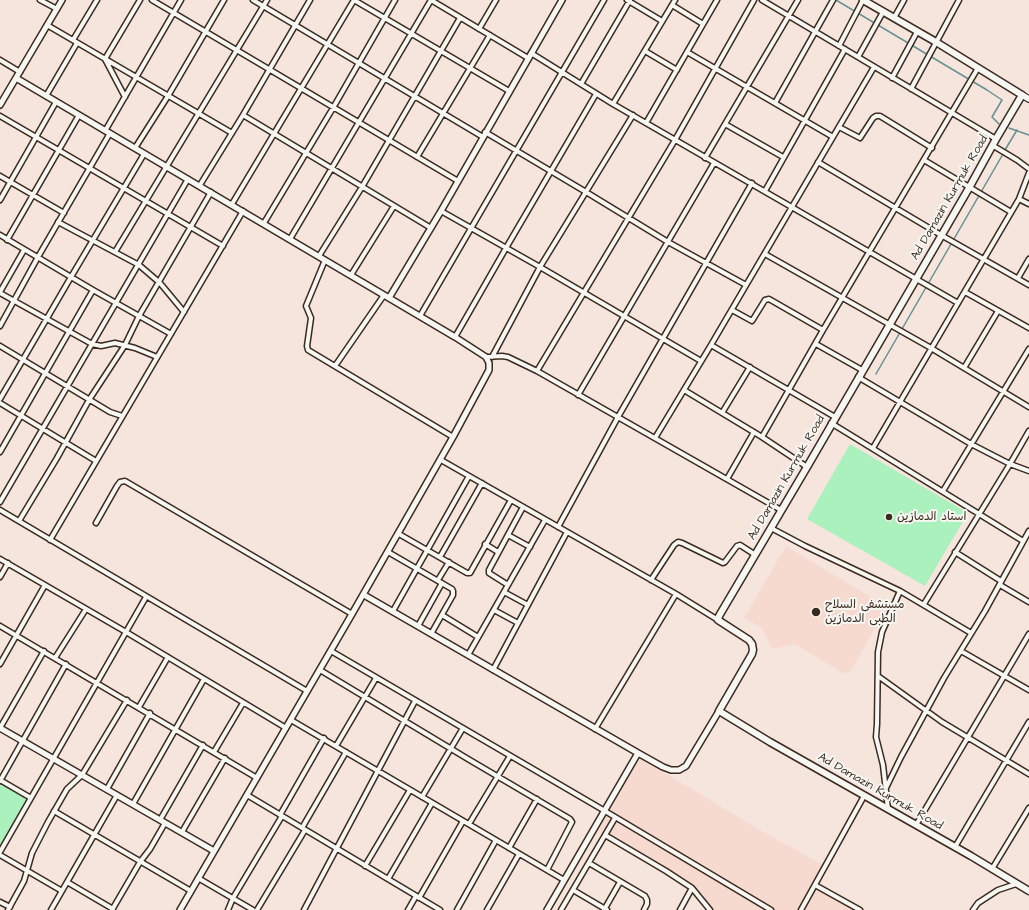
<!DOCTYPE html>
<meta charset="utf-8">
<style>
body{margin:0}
canvas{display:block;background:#f6e5dd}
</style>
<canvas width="1029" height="910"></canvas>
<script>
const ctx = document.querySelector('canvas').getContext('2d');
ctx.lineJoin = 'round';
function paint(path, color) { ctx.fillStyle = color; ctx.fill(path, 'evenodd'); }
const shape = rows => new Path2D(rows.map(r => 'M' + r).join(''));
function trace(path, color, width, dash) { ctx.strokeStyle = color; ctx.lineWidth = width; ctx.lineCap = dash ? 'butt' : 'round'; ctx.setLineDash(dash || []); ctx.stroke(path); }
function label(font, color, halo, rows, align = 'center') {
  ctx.font = font + ' "Architects Daughter","Playpen Sans Arabic",sans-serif'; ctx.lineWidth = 4; ctx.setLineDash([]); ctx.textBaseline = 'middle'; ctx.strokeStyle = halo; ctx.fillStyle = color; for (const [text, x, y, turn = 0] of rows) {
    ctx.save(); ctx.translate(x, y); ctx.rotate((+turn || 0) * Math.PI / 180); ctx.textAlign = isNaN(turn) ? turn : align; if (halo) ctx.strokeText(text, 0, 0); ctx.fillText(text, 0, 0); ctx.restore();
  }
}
paint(shape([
 [786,546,887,607,850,672,843,673,795,644,772,649,761,627,744,618],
 [640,758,758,829,823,865,812,885,854,910,712,910,701,901,704,895,693,886,598,831]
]), '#f6d9cf');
paint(shape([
 [850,444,968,513,925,586,807,519],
 [2,784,28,799,0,848,0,786]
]), '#abf1bd');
trace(shape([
 [836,0,987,90,1002,100,992,117,999,124],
 [1009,128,1029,135],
 [1005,150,1017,130],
 [876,374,1003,154]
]), '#668f92', 1.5);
const minor = shape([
 [40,0,57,9],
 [152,0,458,181],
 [253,0,483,137],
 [354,0,509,91],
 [431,0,528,58],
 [627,0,662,21],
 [762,0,996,139],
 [672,5,703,24],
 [894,18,904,0],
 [47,25,232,133],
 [479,29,496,0],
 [73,40,97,0],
 [839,46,863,0],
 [645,51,677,70],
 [687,52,833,137],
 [531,53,613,104,958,303],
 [858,57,883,12],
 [0,60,20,72],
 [892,78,917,32],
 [581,84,630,0],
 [911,89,959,0],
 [46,96,77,43],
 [125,97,105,59,140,0],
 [775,103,833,0],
 [613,104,675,0],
 [243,115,431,228],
 [0,116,223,246],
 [646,123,717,0],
 [725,124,783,157],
 [839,127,860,138,873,118,876,116,880,116,932,148],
 [105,131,181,0],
 [485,132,586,192,668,242,746,285],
 [992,145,1017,160,1029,169],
 [135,148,168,96,224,0],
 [417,157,490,35],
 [705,158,798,0],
 [924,160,1011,212],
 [818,162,941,235,1029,285],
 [0,176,64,213],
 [200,185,243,115,310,0],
 [765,191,845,49],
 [1019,199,1029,204],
 [0,200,56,102],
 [232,204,354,0],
 [441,211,540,267,701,361],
 [58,222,139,265,160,283,184,312],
 [264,223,333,108,395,0],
 [0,235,71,277,144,154],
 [290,239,431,0],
 [7,240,79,115],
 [115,252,267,0],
 [765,254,931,348,1029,407],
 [319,256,362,187,460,18],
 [325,260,306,306,311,318,307,346,308,350,453,437],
 [351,275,394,206],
 [1018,278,1029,259],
 [0,292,24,250],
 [965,292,1029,328],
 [0,293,92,344,101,346,115,343,135,348,157,357],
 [732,310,752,321,765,300,769,299,823,330],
 [420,316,604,0],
 [0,326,38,257,110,133],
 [455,337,506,248,596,94],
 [816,344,862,370],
 [711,345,835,417],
 [0,346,110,412,122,416],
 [486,357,502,356,508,357,537,371,781,510],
 [492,357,540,267,633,115],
 [335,366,384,295],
 [964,368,998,311],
 [537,371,675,140,754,0],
 [858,377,971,444,1010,464,1029,471],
 [684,390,762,437,807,467],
 [578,395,714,163],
 [0,399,71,277,93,290,171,334],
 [0,403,96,461],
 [722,413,750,367],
 [831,423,1023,541],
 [762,437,823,330,978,68],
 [655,438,711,345,874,67],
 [873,448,1019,199,1029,173],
 [0,452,93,290],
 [441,460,676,594,718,620],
 [727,479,754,432],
 [943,491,1029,349],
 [0,502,188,179],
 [0,510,307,691],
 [19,521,57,458,89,400,125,345,139,316,211,192],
 [96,523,117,486,120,482,125,481,352,614],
 [558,527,618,417,752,183],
 [771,528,805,546,900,591,971,633],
 [399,534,467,573,470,573,511,500],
 [508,535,530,547],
 [50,540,243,211],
 [485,544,498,552],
 [388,552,452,589,453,591,453,595,431,634],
 [955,552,1001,581],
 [440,557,482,483],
 [0,559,126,632,286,728],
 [0,577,8,563],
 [438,580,449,562],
 [651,580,674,545,678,542,682,543,723,563,725,562,737,546,740,545,754,554],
 [508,585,489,573,489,570,523,507],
 [1000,585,1029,602],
 [504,592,528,605],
 [924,604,1010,464,1029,431],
 [494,610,518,623],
 [393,611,469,476],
 [442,615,478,637],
 [0,626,257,778],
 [418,626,442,583],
 [331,651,605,811,771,910],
 [961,651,1029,690],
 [468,655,545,520],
 [55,658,86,609],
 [0,664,45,585],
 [320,670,468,759,570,819,572,822,547,870],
 [493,670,567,532],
 [878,676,942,722,1029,774],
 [139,707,168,657],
 [291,720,564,880],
 [0,728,44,651],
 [595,729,676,594],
 [336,746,376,678],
 [214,752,243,703],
 [0,780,31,798],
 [0,781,66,664],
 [107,789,150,713],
 [885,790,901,757,944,678,985,611,1029,531],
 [247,795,440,910],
 [422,797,463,728],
 [133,804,204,679],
 [888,809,883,765,876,737,877,724,878,652,882,632,900,591],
 [54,811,191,891],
 [280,815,324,738],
 [160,820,203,745],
 [469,824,510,756],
 [916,825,1029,634],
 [302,828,346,752],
 [182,832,225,758],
 [605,835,666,871,692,888,710,910],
 [955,847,1029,722],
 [509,848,537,799],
 [0,852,146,597],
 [0,855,62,891],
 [589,863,645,896,647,900,647,904,644,910],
 [365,866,410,790],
 [992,869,1029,808],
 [198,878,253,910],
 [388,879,432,803],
 [67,882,113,909],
 [815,885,860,910],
 [573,890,607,910],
 [419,898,463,821],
 [0,902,10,907],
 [8,910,24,881,32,853,48,822,67,789,82,775,127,700],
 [51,910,117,795],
 [112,910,140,862,150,849,165,823],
 [228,910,233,898,282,816],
 [257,910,305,830],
 [304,910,415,701],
 [408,910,416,896],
 [457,910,496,840],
 [487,910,519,854],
 [561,910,615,818],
 [604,910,620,882],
 [680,910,692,888],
 [801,910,864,796],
 [973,910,978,903,998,890,1016,884]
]);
const tertiary = shape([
 [16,78,389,298,441,211,562,0],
 [0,105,62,0],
 [364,595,638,753],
 [0,728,214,851],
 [180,910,352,614,453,437,489,370,489,363,486,357,455,337,389,298],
 [547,910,638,753,663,767,671,770,679,770,686,766,719,711]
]);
const secondary = shape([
 [1022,95,1029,99]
]);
const trunk = shape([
 [863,0,936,42,1022,95,996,139,969,188,807,467,719,616,718,620,749,640,752,644,753,650,752,654,719,711,770,742,971,856,1029,891]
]);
trace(minor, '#3b2a1e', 7);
trace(tertiary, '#3b2a1e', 8);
trace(secondary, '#3b2a1e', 8);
trace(trunk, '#3b2a1e', 9);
trace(minor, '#f6f6f2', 4);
trace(tertiary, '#f6f6f2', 5);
trace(secondary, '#f6f6f2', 5.5);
trace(trunk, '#f6f6f2', 6);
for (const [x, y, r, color] of [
 [889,517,4,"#3b2a1e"],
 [816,612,5,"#3b2a1e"]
]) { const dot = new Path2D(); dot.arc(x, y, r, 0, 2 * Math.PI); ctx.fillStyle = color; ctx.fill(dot); trace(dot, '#f6f6f2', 1.5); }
label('12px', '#3b2a1e', '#f6f6f2', [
 ["Ad Damazin Kurmuk Road",950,198,-60],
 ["Ad Damazin Kurmuk Road",787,478,-60],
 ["Ad Damazin Kurmuk Road",880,792,30]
]);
label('12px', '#3b2a1e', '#f6f6f2', [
 ["استاد الدمازين",897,517],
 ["مستشفى السلاح",825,605],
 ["الطبى الدمازين",825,619]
], 'left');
</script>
